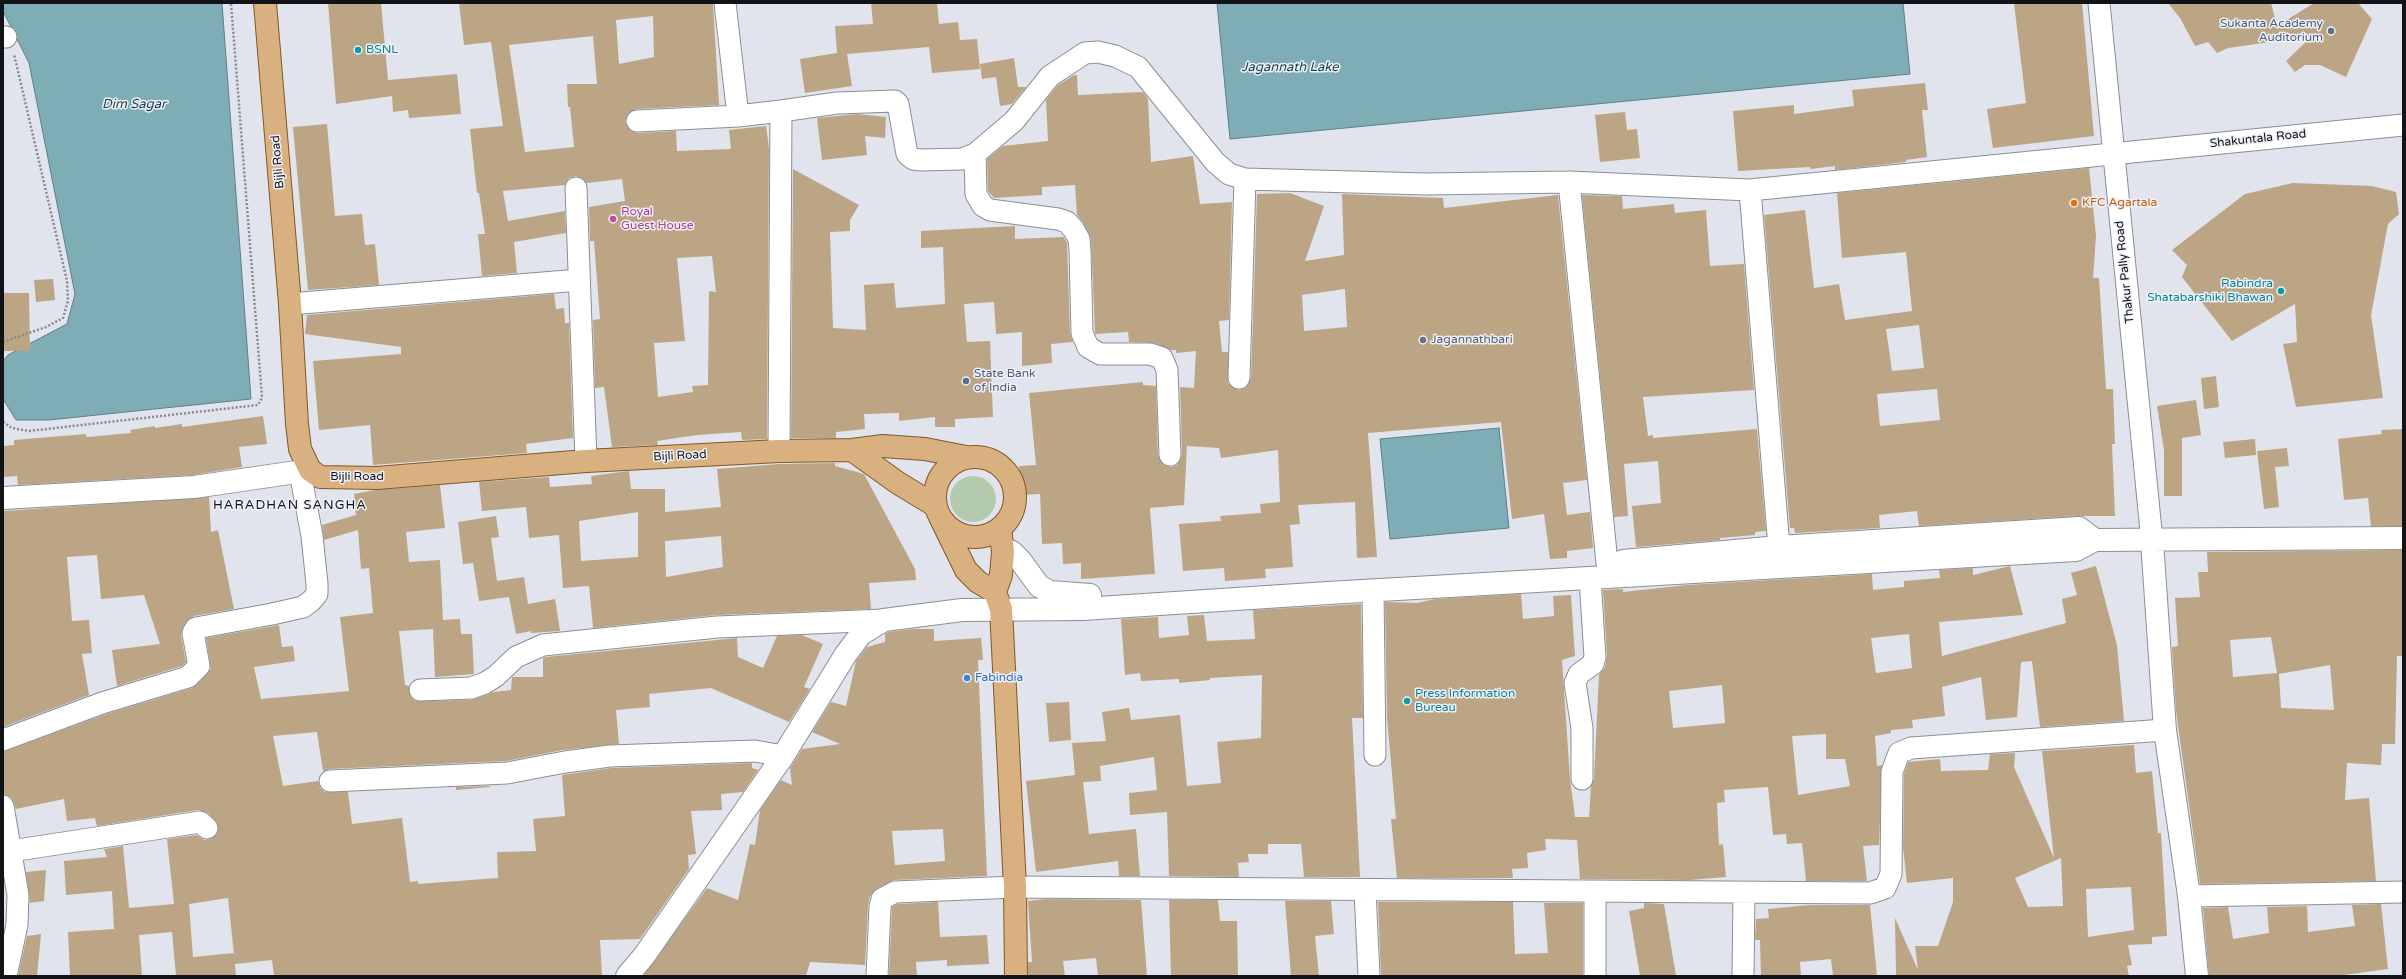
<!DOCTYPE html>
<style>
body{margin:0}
#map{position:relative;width:2406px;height:979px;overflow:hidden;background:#e1e4ed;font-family:"Varela Round",sans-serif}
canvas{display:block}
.frame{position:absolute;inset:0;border:4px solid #121316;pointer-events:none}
</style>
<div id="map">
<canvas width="2406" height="979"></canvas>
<div class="frame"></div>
</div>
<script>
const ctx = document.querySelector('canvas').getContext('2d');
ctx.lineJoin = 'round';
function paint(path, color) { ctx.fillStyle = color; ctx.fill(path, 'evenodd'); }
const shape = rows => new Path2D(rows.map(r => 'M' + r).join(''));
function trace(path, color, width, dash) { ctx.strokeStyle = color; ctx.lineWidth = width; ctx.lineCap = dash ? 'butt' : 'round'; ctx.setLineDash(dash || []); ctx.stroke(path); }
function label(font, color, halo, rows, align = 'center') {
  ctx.font = font + ' "Varela Round",sans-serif'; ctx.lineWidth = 3; ctx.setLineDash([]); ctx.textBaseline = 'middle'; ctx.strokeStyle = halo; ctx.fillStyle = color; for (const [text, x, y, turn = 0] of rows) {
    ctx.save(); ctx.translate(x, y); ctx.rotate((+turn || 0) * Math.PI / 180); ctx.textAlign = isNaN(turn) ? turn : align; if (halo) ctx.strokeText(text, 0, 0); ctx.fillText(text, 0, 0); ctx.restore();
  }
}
paint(shape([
 '950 499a23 23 0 1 1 46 0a23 23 0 1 1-46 0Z'
]), '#b3caaf');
const water = shape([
 [3,3,222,3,251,399,49,420,16,420,3,399,3,361,8,355,67,324,75,294,29,63,3,11,3,3],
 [1217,3,1903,3,1910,74,1230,139,1217,3],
 [1499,428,1509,528,1390,539,1380,439,1499,428]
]);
paint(water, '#7fadb6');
trace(water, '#5e7f86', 1);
paint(shape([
 [328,3,381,3,388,80,457,74,461,114,409,118,408,110,393,112,392,96,336,104],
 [459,3,713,3,719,105,636,109,627,115,625,122,631,131,637,133,676,131,677,151,731,149,729,130,766,126,769,148,767,439,742,440,741,432,697,435,657,441,658,445,612,447,604,387,595,388,593,320,600,319,594,241,590,241,589,207,625,201,622,179,587,183,582,178,575,176,569,178,565,185,503,191,508,221,565,211,566,233,514,242,517,273,482,276,478,234,485,234,479,193,477,193,470,129,503,126,491,42,464,45],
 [653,16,654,57,619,64,616,20],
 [593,36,597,84,567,84,568,107,570,107,574,147,525,152,509,45],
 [712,256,716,292,709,291,708,385,692,386,693,392,658,397,654,343,685,341,677,258],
 [871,3,937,3,939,24,958,22,960,40,977,39,980,69,932,73,929,47,847,54,852,86,805,93,800,59,837,53,835,26,873,24],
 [2014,3,2082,3,2094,136,1993,148,1987,109,2026,103],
 [2168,3,2271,3,2277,26,2314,3,2358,3,2372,19,2346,77,2320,65,2305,65,2295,72,2286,61,2312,36,2228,48,2217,53,2208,42,2195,46,2180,18],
 [1014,58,1018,87,1026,87,1012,104,1000,106,996,77,982,79,980,64],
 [1074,75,1077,75,1078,95,1143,92,1148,99,1151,162,1193,156,1200,204,1232,202,1229,320,1219,321,1222,352,1228,352,1228,383,1238,390,1245,388,1251,378,1257,194,1290,193,1324,206,1305,261,1344,255,1342,194,1443,198,1444,208,1558,195,1587,480,1563,483,1567,515,1590,512,1593,548,1567,551,1567,558,1550,559,1544,514,1512,519,1501,422,1368,433,1377,557,1357,558,1355,502,1298,505,1300,524,1290,525,1293,567,1265,569,1266,578,1225,581,1224,568,1183,571,1179,524,1221,521,1220,516,1261,513,1260,504,1280,502,1278,450,1221,458,1219,448,1187,446,1184,505,1150,508,1155,574,1081,579,1081,563,1063,564,1062,543,1042,544,1040,494,1021,495,1019,466,1036,465,1029,393,1143,382,1143,385,1156,386,1158,456,1164,465,1171,467,1177,465,1182,455,1180,387,1194,388,1196,351,1176,353,1176,350,1171,350,1154,343,1129,342,1128,332,1095,334,1091,238,1084,224,1077,215,1075,185,1042,187,1042,195,994,198,988,191,987,159,1003,146,1048,141,1046,100,1058,85],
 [1345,289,1347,327,1304,331,1302,295],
 [1925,83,1928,110,1922,110,1927,157,1906,160,1906,162,1835,170,1835,166,1810,169,1810,167,1738,171,1733,111,1794,105,1794,114,1854,106,1852,90],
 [1625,112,1627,130,1637,129,1640,158,1600,162,1595,115],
 [857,114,886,117,885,138,865,136,867,155,822,160,817,118],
 [327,124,335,216,362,214,365,245,375,244,379,285,308,290,293,127],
 [2089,168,2096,236,2093,278,2099,278,2106,389,2113,389,2115,444,2112,444,2115,516,2078,516,1919,526,1917,511,1879,515,1880,528,1795,533,1794,528,1790,528,1764,215,1805,210,1814,288,1839,284,1845,320,1912,311,1906,252,1842,258,1837,193],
 [1919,325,1924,368,1892,371,1886,329],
 [1937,389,1940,420,1880,426,1877,394],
 [793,169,859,205,850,220,850,231,830,232,833,328,866,330,864,285,894,283,896,308,945,304,943,247,921,248,921,231,1015,226,1015,239,1064,237,1067,243,1070,333,1073,342,1051,344,1052,363,1022,366,1022,332,996,334,994,302,964,304,967,342,990,341,993,417,955,419,955,427,935,427,935,417,899,421,899,413,864,414,865,429,836,432,836,438,791,438],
 [2293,183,2372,186,2396,192,2399,214,2388,224,2371,315,2383,398,2296,407,2283,344,2297,342,2295,304,2232,341,2182,277,2187,265,2172,250,2245,194],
 [1582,195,1622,196,1623,209,1674,204,1675,213,1706,210,1710,266,1744,264,1754,390,1643,397,1648,436,1653,435,1653,438,1757,429,1766,531,1755,532,1755,535,1720,538,1720,540,1636,547,1632,506,1661,503,1658,461,1624,464,1628,516,1614,517],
 [53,279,55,300,36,302,34,280],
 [3,293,29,293,30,351,3,351],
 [554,294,556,309,564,308,565,323,569,323,573,438,526,444,527,453,373,465,370,425,319,430,313,361,401,354,401,347,305,334,307,315],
 [2216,376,2219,407,2204,409,2201,378],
 [2196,400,2201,435,2182,438,2182,496,2164,496,2164,450,2157,406],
 [263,416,267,444,239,447,242,467,193,475,18,485,17,476,3,477,3,446,14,445,14,440,86,434,87,437,131,433,130,430,155,426,155,428,182,424,182,427],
 [2403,429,2403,526,2371,526,2368,498,2344,500,2338,439,2382,434,2381,430],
 [2255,439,2256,455,2225,458,2223,442],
 [2287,448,2289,466,2275,467,2279,507,2264,509,2257,451],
 [835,463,835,466,864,474,915,569,916,580,869,583,871,609,716,615,593,628,589,586,563,588,559,535,529,538,526,507,482,511,479,482,549,477,550,487,592,484,591,476,629,471,631,489,665,489,665,512,721,507,717,469,779,464],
 [638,512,638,557,581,561,579,521],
 [721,536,723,567,666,577,665,541],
 [440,485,445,528,406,532,409,562,440,560,443,620,460,619,461,634,472,634,474,674,435,677,433,629,399,631,405,685,409,686,410,696,415,701,471,700,494,692,511,690,512,677,543,677,543,658,546,657,737,638,738,657,763,668,777,636,802,635,823,644,804,687,810,689,789,722,711,688,649,694,650,707,616,710,619,744,563,750,506,761,329,769,323,771,317,732,273,736,283,786,318,781,320,788,325,792,348,792,352,824,402,818,410,882,418,881,418,884,498,878,497,852,536,851,533,819,565,816,562,775,611,768,752,763,752,768,758,770,743,792,721,794,722,810,691,811,696,854,688,855,689,869,640,939,600,940,602,976,274,976,272,960,235,964,228,898,189,904,193,957,234,953,236,976,176,976,172,932,139,935,142,976,70,976,68,932,114,929,112,891,66,895,64,861,107,857,104,849,123,846,129,908,174,904,167,839,196,835,204,840,211,839,216,835,218,824,208,813,198,810,97,826,95,818,67,821,64,799,16,809,12,798,3,794,3,752,106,714,192,688,211,669,206,638,279,625,282,647,293,646,295,661,254,667,261,699,349,691,340,617,373,613,369,568,361,569,358,530,324,540,322,525,356,515,354,494,375,490],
 [209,497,211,532,218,530,234,609,194,616,186,622,181,635,186,662,182,666,117,686,112,650,160,644,144,595,101,599,97,555,67,557,72,621,89,620,92,653,82,654,89,695,3,727,3,511],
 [496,516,499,537,491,538,497,581,524,577,528,604,555,599,560,631,531,633,531,631,516,634,509,597,479,601,473,563,463,564,458,522],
 [2403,550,2403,656,2397,656,2395,744,2382,744,2381,765,2347,763,2345,800,2369,798,2376,881,2200,884,2176,711,2172,647,2178,646,2175,598,2200,597,2198,572,2208,572,2207,552],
 [2271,637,2277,673,2233,677,2230,640],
 [2330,665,2334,710,2281,708,2279,674],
 [2010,566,2023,615,1939,622,1942,656,2066,623,2062,599,2077,595,2071,573,2096,566,2117,645,2124,721,2040,727,2032,661,2021,662,2017,717,1986,720,1981,677,1942,687,1945,716,1912,720,1913,728,1891,730,1891,733,1875,736,1877,766,1882,765,1879,845,1863,846,1867,881,1806,881,1802,843,1787,844,1786,834,1773,835,1768,787,1724,790,1725,802,1717,803,1719,845,1723,844,1726,877,1690,880,1580,879,1577,840,1545,839,1546,850,1527,853,1528,868,1512,869,1513,878,1397,878,1391,819,1396,819,1387,718,1385,602,1417,603,1435,599,1521,594,1523,619,1554,616,1553,596,1571,595,1575,656,1562,660,1570,779,1575,817,1589,817,1591,786,1594,779,1599,675,1605,667,1607,656,1603,590,1623,589,1623,592,1687,585,1872,574,1873,590,1904,587,1904,581,1940,578,1939,570,1973,568,1973,575],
 [1909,634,1912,668,1876,673,1871,638],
 [1722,685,1725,723,1673,728,1669,691],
 [1826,734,1826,759,1845,759,1850,786,1798,795,1792,736],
 [1361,604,1363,718,1352,718,1360,877,1304,877,1301,844,1268,844,1268,854,1248,854,1249,862,1238,863,1239,877,1169,876,1167,812,1130,815,1129,793,1157,790,1154,757,1100,766,1101,781,1083,782,1089,834,1136,829,1140,876,1119,876,1118,861,1036,872,1026,781,1075,775,1072,743,1106,741,1102,712,1129,708,1131,720,1180,715,1187,786,1221,783,1217,742,1261,738,1262,675,1210,678,1210,680,1179,683,1179,679,1141,681,1140,673,1125,675,1121,619,1158,617,1159,638,1189,635,1187,616,1204,615,1207,641,1255,639,1253,610],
 [913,629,934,629,934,641,981,638,983,660,978,660,987,876,894,880,876,889,870,896,868,906,865,965,810,962,806,976,643,976,707,888,738,900,750,844,755,845,760,810,781,780,792,785,790,768,802,749,840,744,812,732,831,702,846,706,856,661,867,647,885,642,885,634,888,632],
 [943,829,945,861,895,865,892,831],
 [1069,702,1071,740,1049,742,1046,703],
 [2134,745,2136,773,2152,771,2158,833,2161,833,2167,936,2152,937,2152,944,2128,945,2132,965,2127,966,2129,976,1896,976,1895,918,1918,970,1915,946,1938,946,1953,902,1953,878,1907,883,1903,847,1904,774,1908,762,1940,759,1941,771,1988,770,1990,754,2015,753,2014,767,2054,858,2042,751],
 [2061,858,2063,906,2028,907,2015,878],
 [2131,887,2134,930,2088,937,2086,889],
 [490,786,490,787,456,790,456,787],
 [46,870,44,901,30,903,26,872],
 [1045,899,1141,900,1147,976,1098,976,1096,958,1063,961,1065,976,1028,976,1028,962,1032,962,1028,901],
 [1169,900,1218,900,1220,921,1237,921,1238,976,1171,976],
 [1285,901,1331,901,1334,934,1315,936,1319,976,1291,976],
 [938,902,940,937,987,935,989,964,947,966,947,960,916,962,917,976,889,976,892,907,898,904],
 [1378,902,1513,902,1515,954,1548,953,1544,903,1583,903,1583,975,1381,976],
 [1644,903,1664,904,1676,976,1640,976,1629,911,1644,908],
 [2381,904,2388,969,2337,976,2209,976,2203,908,2228,907,2233,939,2269,933,2267,907,2307,906,2308,932,2355,926,2352,905],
 [1809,905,1870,905,1877,976,1833,976,1831,959,1800,962,1801,976,1761,976,1760,940,1755,940,1756,919,1769,918,1768,909],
 [41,934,37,976,18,976,27,936]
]), '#bba585');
const minor = shape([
 [725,3,738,116,781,111],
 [2099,3,2152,541],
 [3,37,6,37],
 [637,121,738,116],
 [975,154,976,194,983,206,990,210,1058,219,1067,222,1074,230,1079,239,1080,251,1082,333,1088,347,1100,354,1150,354,1162,358,1167,370,1170,455],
 [1569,182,1607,563],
 [576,188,586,461],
 [1750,190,1779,547],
 [290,304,579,280],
 [1239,378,1245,179],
 [779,451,781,111,837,103,895,101,898,104,907,154,913,159,921,160,962,159,975,154,1014,121,1050,76,1085,53,1098,52,1115,56,1138,67,1215,162,1229,174,1245,179,1425,184,1569,182,1750,190,2403,125],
 [1373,590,1375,755],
 [420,690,471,688,485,683,496,676,516,657,543,645,717,627,884,620],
 [3,740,102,703,188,677,199,666,193,633,196,628,272,614,303,607,311,601,317,594,317,584,312,536,300,472],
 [1582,779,1582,728,1575,683,1579,674,1593,664,1595,657,1590,578],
 [330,781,507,773,565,762,610,756,755,751,783,756],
 [3,806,18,895,17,925,6,976],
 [11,851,200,822,207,828],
 [1365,890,1369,976],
 [1595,892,1595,976],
 [2189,896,2403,892],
 [877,976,880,907,882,899,895,892,1015,887,1870,893,1885,888,1891,874,1892,772,1899,753,1911,748,2165,730],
 [1743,976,1744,893]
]);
const tertiary = shape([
 [3,498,194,487,310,470],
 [2152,541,2165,730,2189,896,2197,976],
 [1003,548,1012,552,1020,560,1039,586,1050,592,1090,595],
 [1623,561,1779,547,2079,528,2095,540],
 [627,976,644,956,783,756,846,654,861,634,884,620,962,610,1083,609,1328,593,2076,550,2095,540,2403,538]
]);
const primary = shape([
 [265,3,290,304,297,424,300,449,310,470,320,477,377,478,586,461,779,451,852,450,883,446,925,449,966,457],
 [852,450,898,483,936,506],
 '935 497a40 40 0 1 1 80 0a40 40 0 1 1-80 0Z',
 [940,517,966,570,978,582,995,592,1001,609,1015,887,1016,976],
 [995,592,1001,575,1003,552,1000,528]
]);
trace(minor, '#8b8e96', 23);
trace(tertiary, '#8b8e96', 24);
trace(primary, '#835723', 24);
trace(shape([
 [3,342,46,327,63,318,68,301,67,281,14,54],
 [3,422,12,428,29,431,258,405,262,398,231,3]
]), '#86898f', 2.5, [2, 2]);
trace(minor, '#fff', 21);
trace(tertiary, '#fff', 22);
trace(primary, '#d9b07f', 22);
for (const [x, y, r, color] of [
 [2331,31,4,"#5c6f8a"],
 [358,50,4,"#0f9aa8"],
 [2074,203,4,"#e8710a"],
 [613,219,4,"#d1479c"],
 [2281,291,4,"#0f9aa8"],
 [1423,340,4,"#6b7280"],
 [966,381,4,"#5c6f8a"],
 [967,678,4,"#3f7fe0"],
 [1407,701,4,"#0f9aa8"]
]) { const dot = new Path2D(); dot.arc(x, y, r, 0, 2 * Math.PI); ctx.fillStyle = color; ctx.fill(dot); trace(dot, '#eff1fa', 1.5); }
label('12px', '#4e5e75', '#eff1fa', [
 ["Sukanta Academy",2323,24],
 ["Auditorium",2323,38],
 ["State Bank",974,374,"left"],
 ["of India",974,388,"left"]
], 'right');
label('12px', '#0d838f', '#eff1fa', [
 ["BSNL",366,50],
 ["Rabindra",2273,284,"right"],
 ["Shatabarshiki Bhawan",2273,298,"right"],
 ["Press Information",1415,694],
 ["Bureau",1415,708]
], 'left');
label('12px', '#121316', '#eff1fa', [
 ["Shakuntala Road",2258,139,-6],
 ["Bijli Road",278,162,-95],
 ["Thakur Pally Road",2125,272,-96],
 ["Bijli Road",680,456,-3],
 ["Bijli Road",357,477]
]);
label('12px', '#c56008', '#eff1fa', [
 ["KFC Agartala",2082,203]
], 'left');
label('12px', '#b23c85', '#eff1fa', [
 ["Royal",621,212],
 ["Guest House",621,226]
], 'left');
label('12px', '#5b616d', '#eff1fa', [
 ["Jagannathbari",1431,340]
], 'left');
label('12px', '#366cbe', '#eff1fa', [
 ["Fabindia",975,678]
], 'left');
label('italic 13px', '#133e46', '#eff1fa', [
 ["Jagannath Lake",1290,68],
 ["Dim Sagar",134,105]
]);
ctx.letterSpacing = '1px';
label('13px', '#121316', '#eff1fa', [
 ["HARADHAN SANGHA",290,506]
]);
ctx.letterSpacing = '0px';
</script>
